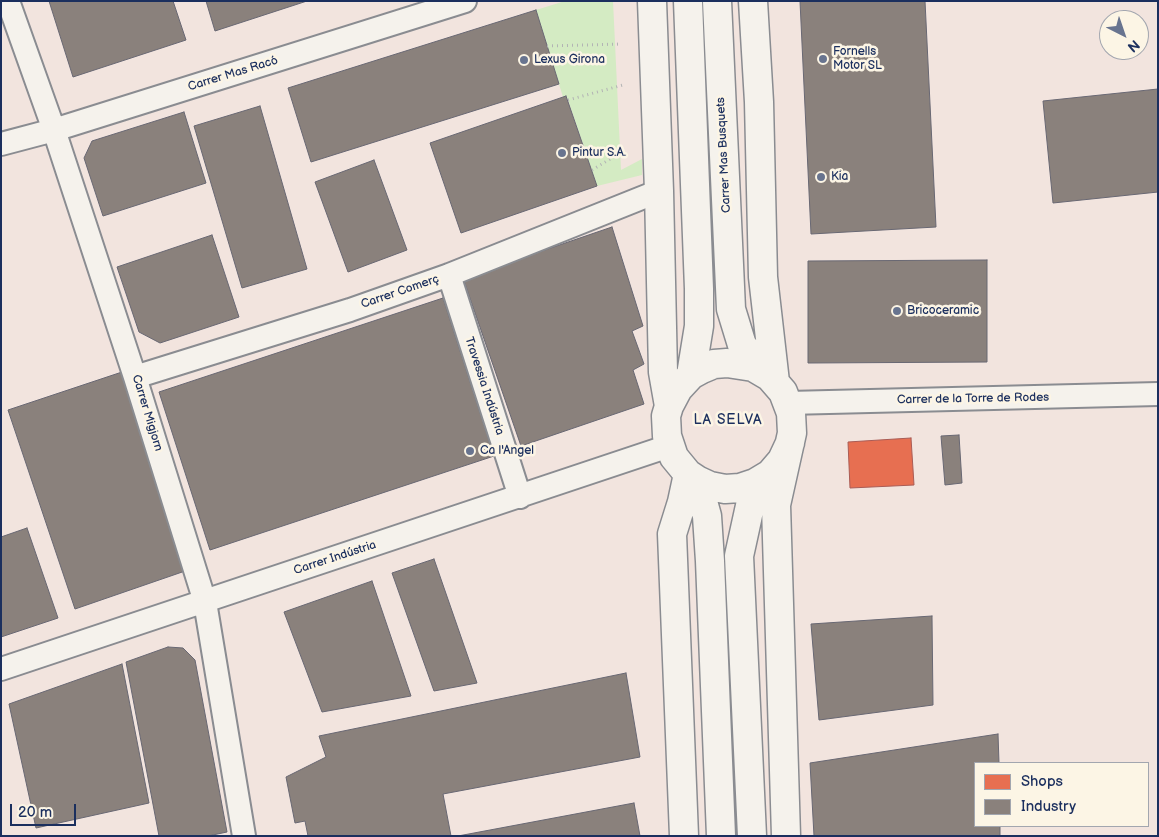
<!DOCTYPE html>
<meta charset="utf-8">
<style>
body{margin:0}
#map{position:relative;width:1159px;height:837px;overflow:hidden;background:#f7f3ea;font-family:"Balsamiq Sans",sans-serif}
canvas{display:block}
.frame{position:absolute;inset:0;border:2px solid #1b2f5e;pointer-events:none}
.legend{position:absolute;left:974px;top:762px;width:175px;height:65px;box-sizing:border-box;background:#fcf5e5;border:1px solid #a2a6af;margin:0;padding:6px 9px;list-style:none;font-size:15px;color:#1b2f5e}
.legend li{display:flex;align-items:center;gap:10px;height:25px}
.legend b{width:25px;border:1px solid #a2a6af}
.north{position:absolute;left:1099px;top:10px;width:50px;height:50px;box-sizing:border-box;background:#fcf5e5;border:1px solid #a2a6af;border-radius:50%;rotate:139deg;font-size:14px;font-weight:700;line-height:20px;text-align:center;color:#1b2f5e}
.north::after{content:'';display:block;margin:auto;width:18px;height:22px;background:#68748f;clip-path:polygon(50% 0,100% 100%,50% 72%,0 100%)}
.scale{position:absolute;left:10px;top:804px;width:66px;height:22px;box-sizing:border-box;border:2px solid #1b2f5e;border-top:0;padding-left:6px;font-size:15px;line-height:18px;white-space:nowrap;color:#1b2f5e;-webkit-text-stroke:4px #fcf5e5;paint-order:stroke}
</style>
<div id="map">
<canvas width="1159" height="837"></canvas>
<div class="frame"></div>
<ul class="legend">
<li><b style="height:14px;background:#e76f51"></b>Shops</li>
<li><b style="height:14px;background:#8a817c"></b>Industry</li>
</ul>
<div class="north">N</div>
<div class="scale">20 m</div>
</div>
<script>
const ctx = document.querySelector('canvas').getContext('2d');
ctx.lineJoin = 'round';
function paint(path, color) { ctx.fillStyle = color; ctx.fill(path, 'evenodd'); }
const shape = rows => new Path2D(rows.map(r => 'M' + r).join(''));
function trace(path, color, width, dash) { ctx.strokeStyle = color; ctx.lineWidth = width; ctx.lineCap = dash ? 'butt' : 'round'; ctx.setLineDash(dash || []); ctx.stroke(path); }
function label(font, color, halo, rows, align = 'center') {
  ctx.font = font + ' "Balsamiq Sans",sans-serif'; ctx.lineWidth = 5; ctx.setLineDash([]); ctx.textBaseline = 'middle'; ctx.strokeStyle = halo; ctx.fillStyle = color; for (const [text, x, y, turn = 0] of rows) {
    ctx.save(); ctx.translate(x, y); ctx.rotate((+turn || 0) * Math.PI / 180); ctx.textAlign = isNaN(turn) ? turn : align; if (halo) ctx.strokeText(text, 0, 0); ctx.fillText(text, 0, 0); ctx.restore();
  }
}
paint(shape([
 [1,1,1158,1,1158,836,1,836],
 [1109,20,1139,20,1139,50,1109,50],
 [975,763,1148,763,1148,826,975,826]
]), '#f2e4de');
paint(shape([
 [565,1,613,1,621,170,642,159,642,175,597,186,568,100,566,96,563,97,536,10]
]), '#d4ebc3');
const shops = shape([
 [911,438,914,485,850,488,848,442,911,438]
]);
paint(shops, '#e76f51');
trace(shops, '#aa5c55', 1);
const industry = shape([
 [49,1,173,1,186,40,73,77,49,1],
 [206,1,307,1,215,31,206,1],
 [800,1,925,1,936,227,811,234,800,1],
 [536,10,559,84,311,162,288,88,536,10],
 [1158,89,1158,192,1053,203,1043,101,1158,89],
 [566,96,597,186,461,233,430,143,566,96],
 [260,106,307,269,242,288,194,126,260,106],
 [184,112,206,183,103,216,84,158,92,141,184,112],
 [374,160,407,250,348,272,315,182,374,160],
 [612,227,643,326,632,331,644,364,633,370,644,404,521,446,463,278,612,227],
 [212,235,239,317,160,343,139,332,117,267,212,235],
 [987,260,987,362,808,363,808,261,987,260],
 [443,298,494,456,210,550,159,392,443,298],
 [122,372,188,570,75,609,8,410,122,372],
 [959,435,962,483,945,485,941,436,959,435],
 [27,528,58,618,1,637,1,537,27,528],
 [434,559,477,683,434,691,392,573,434,559],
 [372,581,411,696,322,712,284,612,372,581],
 [932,616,933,705,819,720,811,624,932,616],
 [168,647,183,648,195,660,227,832,208,836,159,836,126,662,168,647],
 [122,664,149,803,36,828,9,704,122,664],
 [626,673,640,757,443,794,451,836,308,836,305,821,295,823,286,777,326,757,319,736,626,673],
 [998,734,999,763,975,763,975,826,1000,826,1000,836,814,836,810,763,998,734],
 [634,803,640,836,458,836,634,803]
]);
paint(industry, '#8a817c');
trace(industry, '#696873', 1);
const minor = shape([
 [8,1,54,130,135,377,205,602,244,836],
 [1,144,54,130,465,1],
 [449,275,520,497],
 [135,377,350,310,449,275,659,191],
 [788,403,1158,394],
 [1,669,669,446]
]);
const secondary = shape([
 [652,1,659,191,663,372,669,406],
 [688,1,699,289,699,326,691,375],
 [717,1,731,309,742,345,764,373],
 [753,1,759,102,763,277,775,382],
 [697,480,707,516,710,561,721,836],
 [684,836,672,534,682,502,688,474],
 [752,836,739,556,755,483],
 [786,836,776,505,792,433,791,413,783,392,770,377,753,367,727,363,714,364,702,369,691,375,678,389,669,406,666,416,667,436,674,457,688,474,697,480,710,486,725,489,740,488,755,483,770,474,782,460,790,443]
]);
trace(minor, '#8a8c91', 26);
trace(secondary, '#8a8c91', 31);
trace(shape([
 [547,46,622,44],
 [568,100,623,85],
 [592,170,625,150]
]), '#b2b3b4', 3, [1, 4]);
trace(minor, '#f5f2ec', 22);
trace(secondary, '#f5f2ec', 28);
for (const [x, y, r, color] of [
 [823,59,5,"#68748f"],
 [524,60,5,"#68748f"],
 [562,153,5,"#68748f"],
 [821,177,5,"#68748f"],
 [897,311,5,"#68748f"],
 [470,451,5,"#68748f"]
]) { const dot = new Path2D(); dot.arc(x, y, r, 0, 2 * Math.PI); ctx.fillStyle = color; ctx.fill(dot); trace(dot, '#fcf5e5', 2); }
label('12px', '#1b2f5e', '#fcf5e5', [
 ["Fornells",833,52],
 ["Motor SL",833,66],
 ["Lexus Girona",534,60],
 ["Pintur S.A.",572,153],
 ["Kia",831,177],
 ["Bricoceramic",907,311],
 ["Ca l'Angel",480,451]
], 'left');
label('12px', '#1b2f5e', '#fcf5e5', [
 ["Carrer Mas Racó",233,74,-17],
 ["Carrer Mas Busquets",724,155,-93],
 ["Carrer Comerç",400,292,-19],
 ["Travessia Indústria",484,386,72],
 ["Carrer de la Torre de Rodes",973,399,-1],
 ["Carrer Migjorn",147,413,73],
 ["Carrer Indústria",335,558,-18]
]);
ctx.letterSpacing = '1px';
label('14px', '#1b2f5e', '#fcf5e5', [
 ["LA SELVA",728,420]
]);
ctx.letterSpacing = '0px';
</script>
